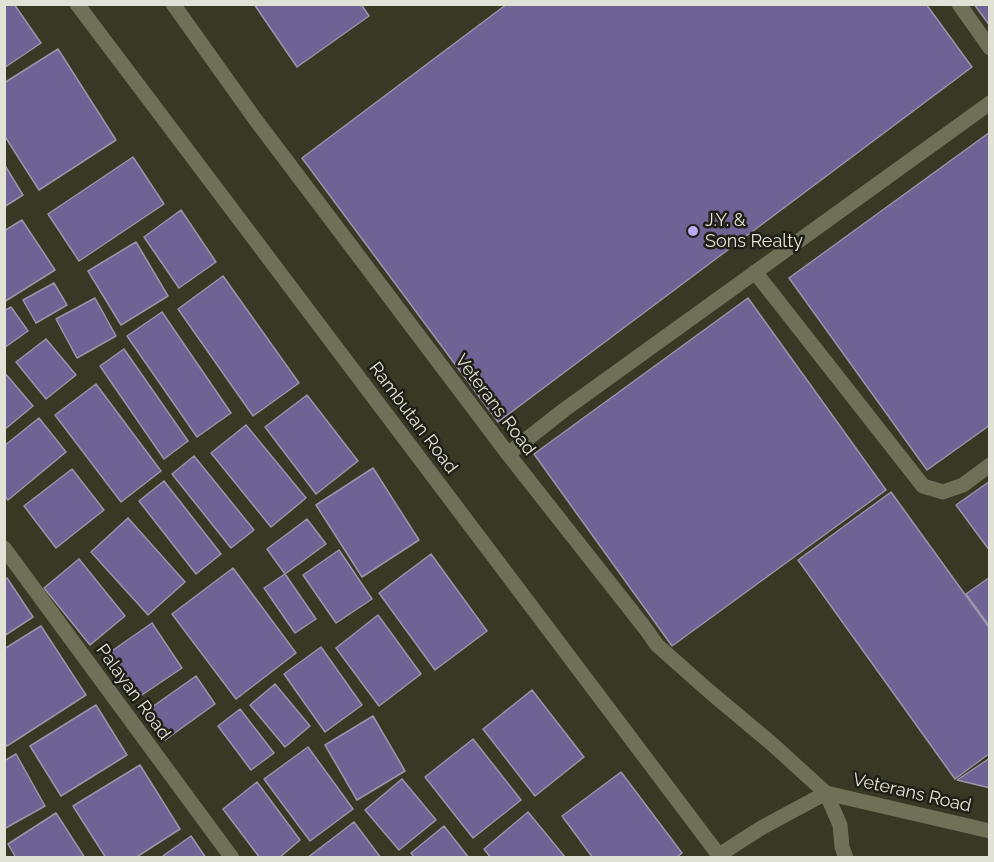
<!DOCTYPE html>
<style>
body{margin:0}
#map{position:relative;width:994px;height:862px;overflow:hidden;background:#383925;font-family:Raleway,sans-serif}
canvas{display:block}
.frame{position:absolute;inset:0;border:6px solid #e1e2d6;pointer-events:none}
</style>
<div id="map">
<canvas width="994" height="862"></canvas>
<div class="frame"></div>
</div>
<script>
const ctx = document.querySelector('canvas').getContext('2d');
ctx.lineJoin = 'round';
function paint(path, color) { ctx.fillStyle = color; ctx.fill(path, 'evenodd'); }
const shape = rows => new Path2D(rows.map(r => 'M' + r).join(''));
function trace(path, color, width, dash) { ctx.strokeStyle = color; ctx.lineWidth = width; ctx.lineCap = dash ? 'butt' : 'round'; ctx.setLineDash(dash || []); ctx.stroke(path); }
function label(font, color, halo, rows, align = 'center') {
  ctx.font = font + ' Raleway,sans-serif'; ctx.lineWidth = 5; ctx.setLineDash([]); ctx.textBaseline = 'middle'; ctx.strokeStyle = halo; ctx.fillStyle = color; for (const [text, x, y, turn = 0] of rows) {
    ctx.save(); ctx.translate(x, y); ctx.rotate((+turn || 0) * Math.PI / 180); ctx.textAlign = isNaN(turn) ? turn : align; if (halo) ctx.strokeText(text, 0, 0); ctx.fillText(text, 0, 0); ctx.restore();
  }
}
const building = shape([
 [4,4,14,4,41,43,4,68,4,4],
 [254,4,361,4,369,16,297,67,254,4],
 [507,4,926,4,972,67,498,422,302,158,507,4],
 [974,4,990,4,990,26,974,4],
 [58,49,116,140,39,190,4,135,4,83,58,49],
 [990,132,990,425,927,470,789,278,990,132],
 [133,157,164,204,79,261,48,214,133,157],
 [4,164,23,195,4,207,4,164],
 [181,210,216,262,179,288,144,237,181,210],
 [22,220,55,270,4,302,4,231,22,220],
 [136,242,168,296,121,325,88,271,136,242],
 [223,276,299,383,253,416,178,309,223,276],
 [54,283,67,305,36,323,23,300,54,283],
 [95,298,116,336,77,358,56,319,95,298],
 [748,298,886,490,672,646,534,454,748,298],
 [11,307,28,331,4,348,4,311,11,307],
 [162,312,231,413,197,437,127,336,162,312],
 [46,339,76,375,46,399,16,362,46,339],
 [124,349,188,441,164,459,100,366,124,349],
 [4,372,33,406,4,430,4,372],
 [96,384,161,471,121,502,55,415,96,384],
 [307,395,358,461,316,494,265,427,307,395],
 [39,418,66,452,8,500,4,495,4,446,39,418],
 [246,425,306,498,271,527,211,453,246,425],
 [194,456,254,530,231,548,172,474,194,456],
 [373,468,419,540,362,577,316,505,373,468],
 [72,469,104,510,56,548,24,506,72,469],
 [164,481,221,554,196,574,139,501,164,481],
 [990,481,990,551,956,505,990,481],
 [891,492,990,629,990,753,955,779,798,560,891,492],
 [128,518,185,582,148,615,91,552,128,518],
 [307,519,326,544,285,574,267,549,307,519],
 [339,550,372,599,336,623,303,575,339,550],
 [431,554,487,631,435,670,379,593,431,554],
 [79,559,125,616,90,645,44,588,79,559],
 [233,568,296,653,236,699,172,614,233,568],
 [285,574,316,619,295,633,264,588,285,574],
 [990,577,990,627,966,594,990,577],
 [7,578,33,617,4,636,4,580,7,578],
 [378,615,421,674,379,706,336,648,378,615],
 [152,623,182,668,136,699,106,655,152,623],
 [41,626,86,695,7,746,4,742,4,649,41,626],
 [321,647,362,705,325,732,284,674,321,647],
 [196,676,215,704,165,740,145,712,196,676],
 [275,684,310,726,285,747,250,705,275,684],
 [532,690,584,757,535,796,483,729,532,690],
 [96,705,127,755,61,796,30,746,96,705],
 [240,709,274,753,251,770,218,726,240,709],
 [373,716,405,771,357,800,325,745,373,716],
 [473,739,521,800,473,838,425,777,473,739],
 [308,747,353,809,310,841,264,779,308,747],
 [16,754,45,806,4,829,4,761,16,754],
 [990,758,990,788,957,780,990,758],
 [140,765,180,829,135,858,106,858,73,806,140,765],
 [621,772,682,853,676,858,593,858,562,816,621,772],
 [402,779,436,820,399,850,365,810,402,779],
 [257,782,300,840,279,858,260,858,223,809,257,782],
 [528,812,565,857,565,858,491,858,484,849,528,812],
 [56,813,85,858,16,858,8,844,56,813],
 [354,822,381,858,307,858,354,822],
 [444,826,469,858,415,858,411,853,444,826],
 [191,836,206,858,160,858,191,836]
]);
paint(building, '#6f6295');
trace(building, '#9995aa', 1.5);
trace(shape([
 [959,4,990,48],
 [755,272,923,486,943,492,963,485,990,465],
 [508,454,564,410,990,103],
 [826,793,840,825,842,847,846,858]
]), '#6f7058', 15);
trace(shape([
 [173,4,255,119,508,454,645,628,657,645,710,692,771,743,826,793],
 [4,548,232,858]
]), '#6f7058', 15);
trace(shape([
 [77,4,721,858],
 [719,855,761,828,826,793,990,831]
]), '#6f7058', 15);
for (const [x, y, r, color] of [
 [693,231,6,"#bcaaf5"]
]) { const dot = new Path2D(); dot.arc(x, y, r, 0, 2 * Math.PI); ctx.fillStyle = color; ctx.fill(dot); trace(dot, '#1f1f16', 2); }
label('18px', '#e1e2d6', '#1f1f16', [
 ["J.Y. &",705,221],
 ["Sons Realty",705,242]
], 'left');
label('18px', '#e1e2d6', '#1f1f16', [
 ["Veterans Road",495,405,53],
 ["Rambutan Road",413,418,53],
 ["Palayan Road",133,692,54],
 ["Veterans Road",912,793,13]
]);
</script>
